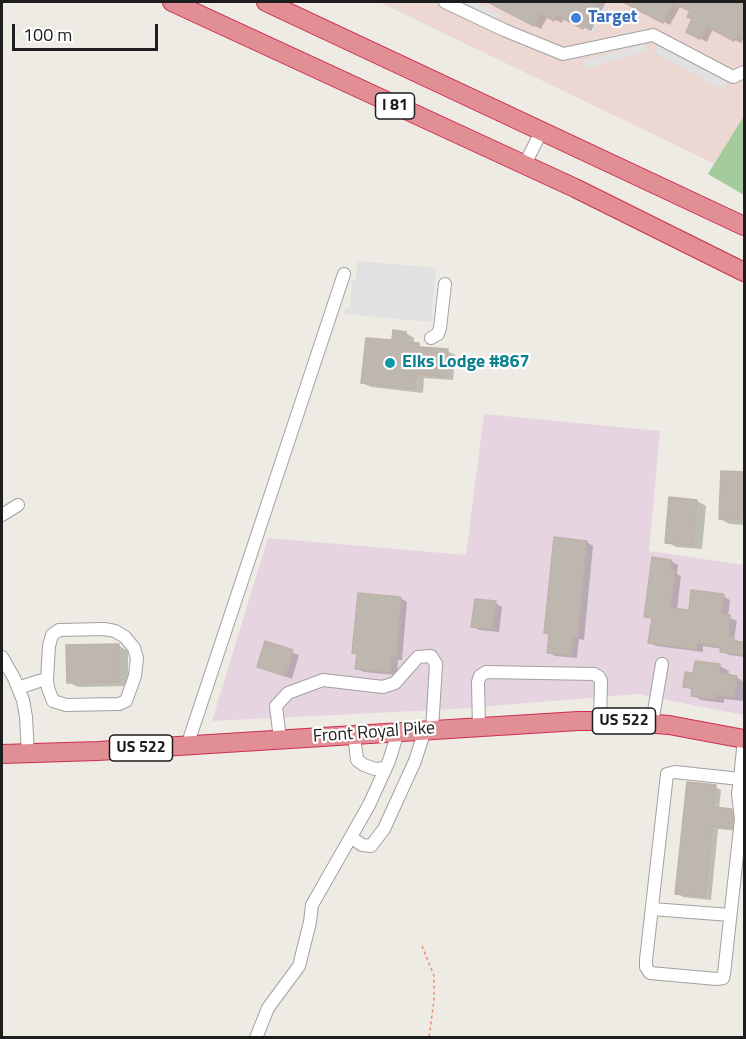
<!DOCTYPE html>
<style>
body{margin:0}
#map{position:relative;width:746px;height:1039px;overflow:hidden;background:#edebe3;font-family:"Titillium Web",sans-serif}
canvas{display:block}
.frame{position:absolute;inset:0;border:3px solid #1d1d1d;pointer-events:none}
.scale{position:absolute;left:12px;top:24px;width:146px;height:27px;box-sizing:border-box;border:3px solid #1d1d1d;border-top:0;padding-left:8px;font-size:18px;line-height:21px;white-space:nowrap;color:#1d1d1d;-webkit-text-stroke:4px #fff;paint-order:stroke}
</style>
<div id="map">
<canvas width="746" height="1039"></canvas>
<div class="frame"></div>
<div class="scale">100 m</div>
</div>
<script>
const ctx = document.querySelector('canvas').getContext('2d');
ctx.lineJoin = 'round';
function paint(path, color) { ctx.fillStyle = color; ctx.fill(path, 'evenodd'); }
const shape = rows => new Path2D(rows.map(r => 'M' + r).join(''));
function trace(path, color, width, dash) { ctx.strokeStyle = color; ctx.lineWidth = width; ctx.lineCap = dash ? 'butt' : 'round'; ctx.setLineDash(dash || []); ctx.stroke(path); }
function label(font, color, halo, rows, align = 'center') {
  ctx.font = font + ' "Titillium Web",sans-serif'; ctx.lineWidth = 4.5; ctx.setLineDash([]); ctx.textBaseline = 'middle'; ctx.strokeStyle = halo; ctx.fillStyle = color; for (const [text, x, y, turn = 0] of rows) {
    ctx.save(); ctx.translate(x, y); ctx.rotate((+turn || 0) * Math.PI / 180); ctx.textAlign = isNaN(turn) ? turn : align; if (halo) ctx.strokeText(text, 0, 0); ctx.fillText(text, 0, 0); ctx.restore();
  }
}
paint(shape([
 [379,2,744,2,744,125,719,166]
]), '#edd7d3');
paint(shape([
 [484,414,660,431,649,551,744,565,744,715,637,694,455,709,212,721,268,538,466,555]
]), '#e6d5e1');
paint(shape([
 [744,116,744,195,708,174]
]), '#a3ca9a');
paint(shape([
 [440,2,476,2,501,15,493,27],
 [597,3,606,8,593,32,584,27],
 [663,38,731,75,723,90,654,52],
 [645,44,647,51,585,69,583,61],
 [357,261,436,268,431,322,344,314,345,307,350,308,352,280,356,280]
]), '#e1e1e1');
paint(shape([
 [491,2,606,2,591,31,564,17,562,23,548,16,541,29],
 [626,2,744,2,744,38,741,43,713,29,707,42,687,31,694,19,692,11,681,5,670,25],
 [406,333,414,338,414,344,426,349,447,351,455,355,453,380,424,378,423,393,371,387,363,383,393,342],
 [722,473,744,474,744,525,730,524,720,519],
 [697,501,706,506,702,549,676,547,667,542],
 [587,542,593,546,584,640,579,639,577,658,555,656,548,652,550,635,546,633],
 [671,561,678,565,677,574,681,576,677,610,690,612,723,596,730,600,728,617,737,621,734,639,744,644,744,657,729,655,722,651,722,649,703,646,703,652,656,646,650,642,653,620,646,616],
 [400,598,407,602,402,660,398,660,397,675,364,672,357,669,358,655,354,653],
 [495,603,502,607,499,632,479,630,473,626],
 [266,643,299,655,292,679,258,666],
 [119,646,128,651,128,686,78,687,68,682],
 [720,666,729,671,728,676,736,677,744,682,743,701,724,699,724,703,701,700,692,695,693,691,685,686,695,674],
 [715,787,721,790,719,809,731,811,737,814,738,831,718,829,711,900,683,897,677,893]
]), '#0003');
const building = shape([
 [488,2,597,2,583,29,557,15,554,21,541,13,534,26,488,2],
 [623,2,744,2,744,38,738,34,734,41,706,26,700,39,686,32,692,19,687,17,690,11,673,3,663,23,623,2],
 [393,330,406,332,406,342,419,343,419,347,448,349,445,377,416,374,415,389,361,383,366,338,392,340,393,330],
 [721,471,744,472,744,520,719,519,721,471],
 [669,497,697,500,693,545,665,543,669,497],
 [554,537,587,541,577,637,573,636,571,655,547,653,549,634,544,633,554,537],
 [652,557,671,560,670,570,675,571,670,608,689,610,691,590,724,594,721,614,730,615,728,636,734,637,734,641,744,642,744,655,720,652,721,647,697,643,696,649,648,643,652,618,644,617,652,557],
 [358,593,401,597,396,657,391,657,390,672,355,669,357,654,352,653,358,593],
 [475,599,496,601,492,629,471,627,475,599],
 [265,641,293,650,285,676,257,667,265,641],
 [119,644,119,682,67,683,66,645,119,644],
 [695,661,720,664,719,673,737,676,734,697,715,694,714,699,691,696,692,688,683,687,685,672,693,673,695,661],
 [687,782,716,785,713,807,732,809,732,828,712,826,705,897,675,894,687,782]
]);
paint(building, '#bdb7b0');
trace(building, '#beb3a6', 1.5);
const minor = shape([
 [445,2,504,30,563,54,653,35,733,77,744,72],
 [524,166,542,130],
 [431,338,438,334,440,328,445,284],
 [2,515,18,505],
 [104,629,115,631,125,637,134,648,137,658,135,676,126,701,119,704,66,705,53,701,48,688,47,680,49,646,52,635,59,630,104,629],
 [2,657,14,678,23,700,26,717,28,754],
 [18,688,39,681,47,680],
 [652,723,662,664],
 [479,727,478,682,480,676,486,672,594,674,599,677,601,681,600,721],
 [354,735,357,760,364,765,375,769,385,768],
 [280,739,276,706,288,693,323,680,383,687,395,683,418,657,431,656,436,664,432,730],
 [187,746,344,274],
 [740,779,675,772,667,774,646,960,646,967,650,973,717,979,723,978,724,974,741,819,738,794,740,779,744,739],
 [351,837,362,845,371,846,384,829,415,761,425,730],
 [652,909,730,915],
 [256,1038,268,1008,299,966,310,922,312,905,369,805,389,761,398,732]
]);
const highway = shape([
 [172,2,575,188,744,272],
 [266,2,744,226],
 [2,754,98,751,578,721,615,721,669,725,744,739]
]);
trace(minor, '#a1a1a1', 14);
trace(highway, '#cd2e52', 20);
trace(shape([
 [422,946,434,976,434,1000,429,1038]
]), '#f18c70', 1.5, [3, 3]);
trace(minor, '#fff', 12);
trace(highway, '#e18e94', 18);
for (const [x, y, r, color] of [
 [576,18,6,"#3f7fe0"],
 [390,363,6,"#0f9aa8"]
]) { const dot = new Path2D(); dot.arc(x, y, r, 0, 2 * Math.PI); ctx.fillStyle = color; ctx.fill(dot); trace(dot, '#fff', 2); }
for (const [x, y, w] of [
 [395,106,39],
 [624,721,63],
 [141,748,63]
]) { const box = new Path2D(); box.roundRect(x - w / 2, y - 13, w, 26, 4.5); ctx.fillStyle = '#fff'; ctx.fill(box); trace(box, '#1d1d1d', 1.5); }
label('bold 16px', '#1d1d1d', null, [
 ["I 81",395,106],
 ["US 522",624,721],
 ["US 522",141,748]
]);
label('bold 18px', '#366cbe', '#fff', [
 ["Target",588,18]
], 'left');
label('bold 18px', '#0d838f', '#fff', [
 ["Elks Lodge #867",402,363]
], 'left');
label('18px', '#1d1d1d', '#fff', [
 ["Front Royal Pike",374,733,-4]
]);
</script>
